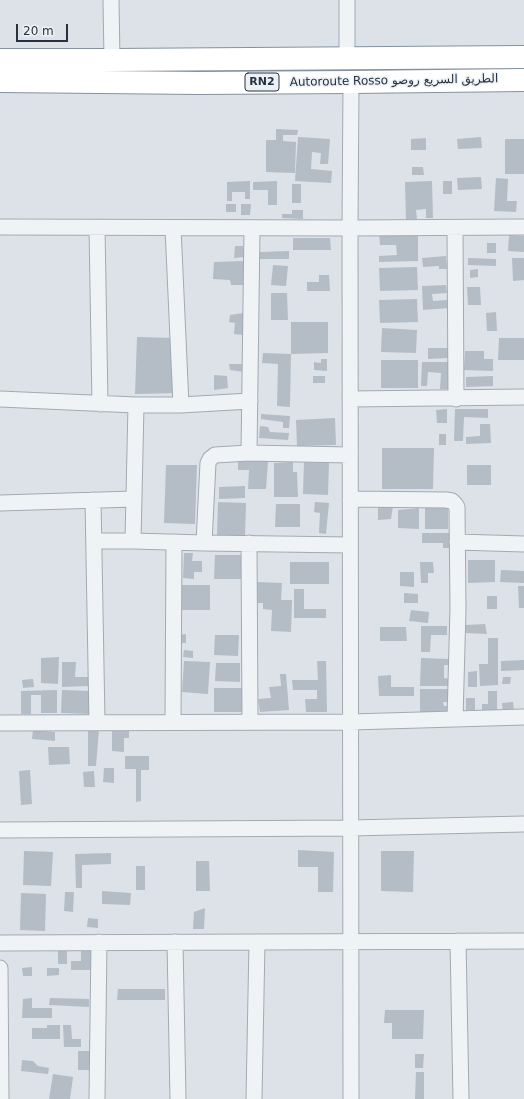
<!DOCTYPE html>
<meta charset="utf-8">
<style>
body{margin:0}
#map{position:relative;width:524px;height:1099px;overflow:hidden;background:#dde2e8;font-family:"DejaVu Sans",sans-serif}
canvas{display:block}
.scale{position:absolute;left:16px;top:24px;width:52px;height:18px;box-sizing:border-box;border:2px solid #26323f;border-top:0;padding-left:5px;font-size:12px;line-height:14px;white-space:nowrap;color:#26323f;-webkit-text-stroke:3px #ecf1f5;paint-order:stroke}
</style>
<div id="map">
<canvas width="524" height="1099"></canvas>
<div class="scale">20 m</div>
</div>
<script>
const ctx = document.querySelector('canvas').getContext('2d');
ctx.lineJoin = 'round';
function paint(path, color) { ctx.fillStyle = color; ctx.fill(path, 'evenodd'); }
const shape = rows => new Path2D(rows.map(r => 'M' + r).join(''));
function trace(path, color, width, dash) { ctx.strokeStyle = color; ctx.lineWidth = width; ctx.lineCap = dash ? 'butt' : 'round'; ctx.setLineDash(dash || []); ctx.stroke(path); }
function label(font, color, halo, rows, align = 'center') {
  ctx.font = font + ' "DejaVu Sans","Noto Sans Arabic",sans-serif'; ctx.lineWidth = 3; ctx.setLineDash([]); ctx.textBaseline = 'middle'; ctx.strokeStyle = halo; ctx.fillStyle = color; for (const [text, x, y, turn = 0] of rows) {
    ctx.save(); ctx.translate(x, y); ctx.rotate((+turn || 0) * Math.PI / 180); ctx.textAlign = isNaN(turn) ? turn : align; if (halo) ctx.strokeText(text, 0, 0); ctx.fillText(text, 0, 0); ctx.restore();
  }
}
paint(shape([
 [276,129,298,130,297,135,283,135,283,141,296,142,295,173,266,172,266,140,276,140],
 [298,137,330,139,328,164,320,164,321,153,312,152,311,169,332,171,331,183,295,181],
 [481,137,482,148,458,149,457,139],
 [426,138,426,150,411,150,411,139],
 [505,139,524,139,524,174,505,174],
 [412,167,423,167,424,175,412,175],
 [481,177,482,189,458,190,457,178],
 [496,178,508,179,507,201,517,201,516,212,494,211],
 [250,181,250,199,245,199,245,192,232,192,232,201,227,201,227,182],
 [277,181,277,205,268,205,268,190,253,190,253,182],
 [432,181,433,218,426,218,426,209,416,210,417,219,406,220,405,182],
 [443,181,452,181,452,194,443,194],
 [292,184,301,184,301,203,292,203],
 [226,204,236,204,236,212,226,212],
 [241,204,251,204,250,215,241,215],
 [292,210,303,210,303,219,282,218,282,214,292,214],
 [418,231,418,261,379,262,379,256,397,255,396,245,380,245,379,232],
 [509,235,524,236,524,252,508,251],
 [293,238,330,238,331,250,293,250],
 [487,243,496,243,496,253,487,253],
 [235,246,243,246,244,257,234,258],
 [289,251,289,259,260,259,260,252],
 [446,256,447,269,439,269,439,266,423,267,422,258],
 [468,258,496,259,496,266,468,265],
 [512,258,524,258,524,280,513,281],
 [244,261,245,285,231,285,230,280,213,279,214,262],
 [273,265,288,266,286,286,271,285],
 [417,267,418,290,380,291,379,268],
 [478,269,478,277,470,278,470,270],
 [319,275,329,275,330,291,307,291,307,282,319,282],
 [446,285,447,293,432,294,433,301,448,300,448,308,423,310,422,286],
 [467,287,480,287,481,305,468,305],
 [271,293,287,293,288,320,271,320],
 [417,299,418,322,380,323,379,300],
 [496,312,497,331,487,331,486,313],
 [243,313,243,335,234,334,235,323,229,322,230,315],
 [291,322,328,322,328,353,291,354],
 [382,328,417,330,416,353,381,352],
 [137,337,176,338,177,393,135,394],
 [499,338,524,338,524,360,498,360],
 [428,348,449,348,449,358,428,359],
 [465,351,484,351,484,359,493,359,493,371,464,370],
 [263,353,291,354,290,407,277,406,278,364,262,363],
 [321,359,327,359,327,371,314,370,314,362,321,363],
 [381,360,418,360,418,388,381,388],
 [422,362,451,362,450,389,440,389,441,373,428,372,427,386,421,386],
 [229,364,243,364,244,372,230,370],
 [214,375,227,376,228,388,214,390],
 [313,376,325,376,325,383,313,383],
 [493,376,493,386,466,387,466,377],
 [447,409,447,423,437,423,436,410],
 [455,409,488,409,488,418,464,417,463,441,454,441],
 [261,414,290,416,289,428,283,428,283,422,261,419],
 [335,418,336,445,297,446,296,420],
 [480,424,490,424,491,443,466,444,466,437,480,436],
 [260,426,268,427,270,432,289,433,288,440,259,438],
 [439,434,446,434,446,445,439,445],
 [382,448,434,448,433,489,382,489],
 [238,460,268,461,266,489,248,489,249,470,238,470],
 [293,462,293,472,297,472,298,497,274,497,274,463],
 [304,462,329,463,328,495,303,494],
 [166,465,197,465,195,524,164,523],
 [467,465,491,465,491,485,467,485],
 [245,486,245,498,219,499,219,487],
 [218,502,246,503,245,536,217,535],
 [315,502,329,503,326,534,319,533,320,513,314,512],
 [276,504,300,504,300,527,275,527],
 [378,506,393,506,391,519,378,520],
 [425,507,448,508,448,529,425,529],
 [419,508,419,529,398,528,398,510],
 [422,533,450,533,450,548,443,548,443,543,422,543],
 [184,553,193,553,192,561,202,561,202,572,194,572,194,579,183,578],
 [215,555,243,555,242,579,214,579],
 [468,560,495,560,495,582,468,583],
 [290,562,329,562,329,584,290,584],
 [420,562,433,562,434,573,428,573,428,583,421,583],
 [501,570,524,571,524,583,500,582],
 [400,572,414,572,414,587,400,586],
 [256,582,282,583,281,600,292,600,291,632,271,631,272,610,263,609,263,603,255,603],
 [180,585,210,585,210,610,179,610],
 [518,586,524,586,524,608,519,608],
 [294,589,304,589,304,609,326,609,326,618,294,618],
 [404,593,418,594,418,603,404,603],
 [487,596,497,596,497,609,487,609],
 [411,610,429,612,428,623,409,621],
 [485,624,487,634,466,633,466,625],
 [421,626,447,626,447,635,431,635,430,652,421,652],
 [380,627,406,627,407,641,380,641],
 [186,634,186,643,179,643,179,635],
 [215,635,239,635,238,656,214,655],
 [488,638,498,638,498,685,480,686,479,664,488,664],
 [184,650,193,651,193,658,183,657],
 [59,657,58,684,41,683,41,658],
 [421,658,449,659,449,665,444,665,444,678,451,679,451,686,420,686],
 [524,660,524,670,501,671,501,661],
 [184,661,210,662,208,694,182,692],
 [317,661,326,661,327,712,306,712,305,699,317,699,317,690,293,690,292,680,318,680],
 [62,662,76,662,75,677,88,677,88,686,62,687],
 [216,663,240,663,240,682,215,681],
 [477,671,477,687,468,687,468,672],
 [280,674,286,674,289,710,260,712,258,699,271,698,269,687,281,686],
 [391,675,391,687,414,687,414,696,379,696,378,676],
 [503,677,511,677,510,684,502,684],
 [33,679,34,687,23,688,22,680],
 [214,688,243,688,243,712,214,712],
 [420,689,451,689,451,702,443,702,444,706,452,706,452,713,420,713],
 [57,690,57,713,41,713,41,695,31,695,31,714,21,714,21,691],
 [62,690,91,691,90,714,61,713],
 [488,691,497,691,497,711,482,711,482,704,488,704],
 [466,698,475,698,475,710,466,710],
 [513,702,514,711,503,712,502,703],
 [33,730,55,732,55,741,32,739],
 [88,730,99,730,96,766,88,766],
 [112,730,129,731,129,738,124,738,124,752,112,751],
 [48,747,69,747,70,764,49,765],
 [125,756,149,756,149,770,141,770,141,801,136,802,136,769,125,769],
 [104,768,114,768,114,783,103,782],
 [30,770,32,804,21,805,19,771],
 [94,771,95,787,84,787,83,772],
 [298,850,334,852,333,892,318,892,318,867,298,867],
 [24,851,53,852,51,886,23,885],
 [381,851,414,851,413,892,381,891],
 [111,853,111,864,82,865,82,888,76,888,75,854],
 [196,861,209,861,210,891,196,891],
 [136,866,145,866,145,890,136,890],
 [102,891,131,893,130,905,102,904],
 [65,892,74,892,73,912,64,911],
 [21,893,46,894,45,931,20,930],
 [205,908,204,929,193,929,194,912],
 [88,918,98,919,98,928,87,927],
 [67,945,67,964,58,964,58,946],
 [81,947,91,947,91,970,71,970,71,961,81,961],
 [32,967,32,976,23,976,22,968],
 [47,968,59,968,59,975,47,976],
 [118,989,165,989,165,1000,117,1000],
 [32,998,32,1008,52,1008,52,1018,22,1018,23,999],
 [50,998,89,999,89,1007,49,1005],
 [385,1010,424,1010,423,1039,392,1039,392,1023,384,1023],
 [47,1025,60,1025,60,1039,32,1039,32,1028,47,1028],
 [63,1025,71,1025,72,1039,81,1039,81,1047,64,1047],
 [78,1051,92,1051,91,1070,78,1070],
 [415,1054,424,1054,423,1068,415,1068],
 [22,1060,33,1061,38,1066,49,1068,48,1074,21,1071],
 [416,1072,424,1072,424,1099,415,1099],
 [53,1074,73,1077,70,1099,49,1099]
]), '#b4bcc5');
const street = shape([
 [111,0,112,60],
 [347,0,347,58],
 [351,82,350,228,351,1099],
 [0,227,350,228,524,227],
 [97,228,100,404],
 [173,228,181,405],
 [455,228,456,399],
 [0,399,136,405,181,405,250,401],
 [350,399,524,397],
 [249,453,252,228],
 [350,499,446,500,452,501,455,504,457,507,458,609,455,719],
 [93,500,97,722],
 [0,503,134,499],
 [94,541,133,541,204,543,350,545],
 [133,541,136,405],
 [457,542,524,544],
 [204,543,208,463,210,459,215,455,249,453,350,455],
 [249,543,250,722],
 [173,722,174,542],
 [0,723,351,722,524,717],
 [0,830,351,828,524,824],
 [458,941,461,1099],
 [175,942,178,1099],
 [0,943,524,941],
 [0,968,1,1099],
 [97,1099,99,942],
 [254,1099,257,942]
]);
const highway = shape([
 [0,60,112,60,524,57],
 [0,81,199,83,351,82,524,80]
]);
trace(street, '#a2aab2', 17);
trace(highway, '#84929f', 24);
trace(street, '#f0f3f6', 15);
trace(highway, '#fff', 22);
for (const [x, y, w] of [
 [262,82,34]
]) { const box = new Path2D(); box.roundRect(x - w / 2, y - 9, w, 18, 3); ctx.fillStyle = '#ecf1f5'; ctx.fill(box); trace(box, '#26323f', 1); }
label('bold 11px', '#26323f', null, [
 ["RN2",262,82]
]);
label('12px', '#26323f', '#ecf1f5', [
 ["Autoroute Rosso الطريق السريع روصو",394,81,-1]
]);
</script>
